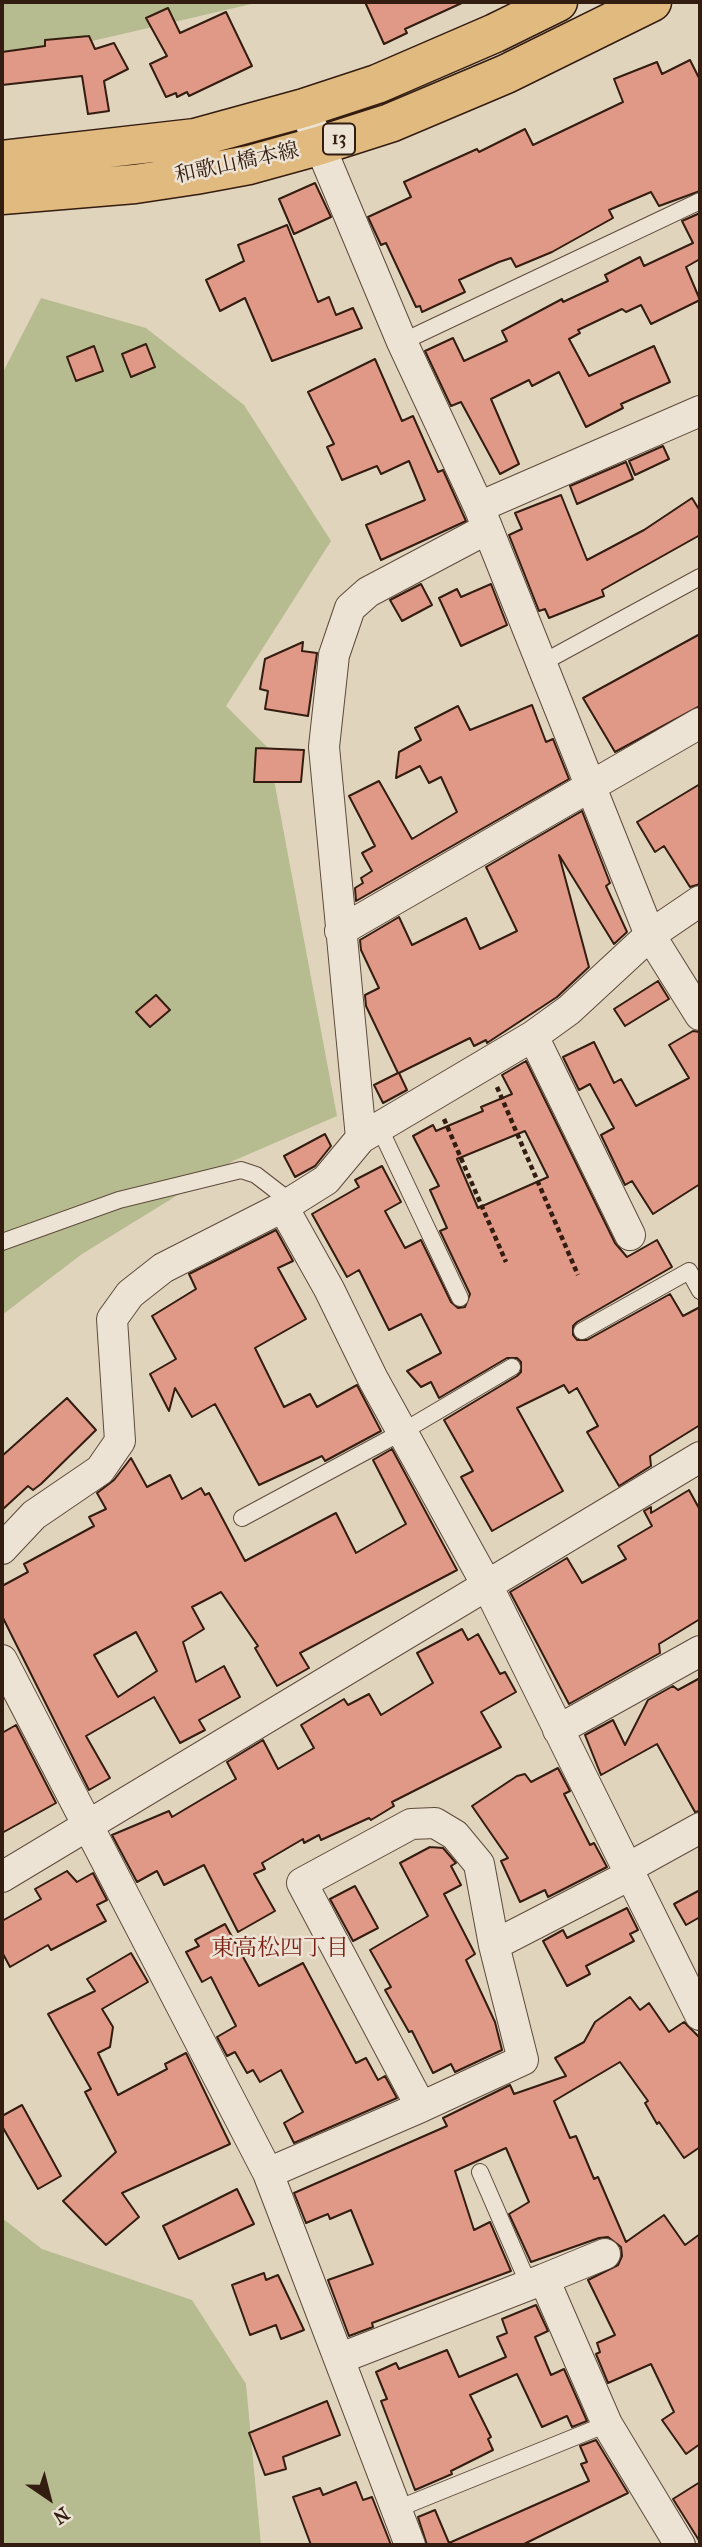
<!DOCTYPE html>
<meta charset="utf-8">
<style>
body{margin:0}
#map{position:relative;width:702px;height:2547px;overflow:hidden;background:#e1d4bd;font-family:"IM FELL French Canon",serif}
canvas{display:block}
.frame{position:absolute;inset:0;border:4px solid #331c10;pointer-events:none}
.north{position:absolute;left:14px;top:2463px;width:70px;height:70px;-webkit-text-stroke:5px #ece3d4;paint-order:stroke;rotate:145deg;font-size:19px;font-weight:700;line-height:28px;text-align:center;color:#331c10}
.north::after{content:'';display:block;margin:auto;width:24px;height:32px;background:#331c10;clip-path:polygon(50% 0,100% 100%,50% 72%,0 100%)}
</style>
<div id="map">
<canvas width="702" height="2547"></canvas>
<div class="frame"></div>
<div class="north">N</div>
</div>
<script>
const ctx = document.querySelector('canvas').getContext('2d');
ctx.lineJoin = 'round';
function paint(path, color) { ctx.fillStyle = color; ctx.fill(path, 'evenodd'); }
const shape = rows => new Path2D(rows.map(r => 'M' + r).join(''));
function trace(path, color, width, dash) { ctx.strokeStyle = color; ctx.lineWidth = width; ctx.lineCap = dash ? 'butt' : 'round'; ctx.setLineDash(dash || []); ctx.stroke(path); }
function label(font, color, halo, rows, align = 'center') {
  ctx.font = font + ' "IM FELL French Canon","Noto Serif JP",serif'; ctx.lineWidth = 5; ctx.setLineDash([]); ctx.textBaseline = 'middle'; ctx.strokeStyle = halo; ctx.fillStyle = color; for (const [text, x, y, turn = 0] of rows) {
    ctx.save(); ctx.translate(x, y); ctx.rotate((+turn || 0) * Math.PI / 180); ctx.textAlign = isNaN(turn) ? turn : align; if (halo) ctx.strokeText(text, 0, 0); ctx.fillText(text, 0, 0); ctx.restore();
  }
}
paint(shape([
 [2,2,260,2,2,62],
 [41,298,146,328,244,405,331,541,226,706,268,748,337,1116,233,1161,82,1254,2,1315,2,374],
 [2,2218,42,2249,192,2300,246,2384,261,2545,2,2545]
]), '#b6bc8f');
const building = shape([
 [365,2,464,2,405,29,407,33,384,44,365,2],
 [168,8,180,33,226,12,252,66,189,96,187,92,177,97,176,93,166,97,150,64,167,56,146,18,168,8],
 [89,36,95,49,114,43,128,69,104,81,109,111,88,114,82,76,2,85,2,52,45,46,45,40,89,36],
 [690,60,700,80,700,191,659,206,651,192,609,210,613,218,552,252,516,267,511,258,499,262,459,280,465,292,422,312,420,306,416,307,386,243,381,245,368,217,411,197,404,182,477,149,479,152,525,129,533,145,623,102,614,79,657,62,662,74,690,60],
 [315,183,331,217,294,234,279,199,315,183],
 [700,213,700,259,686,267,700,300,651,324,641,305,626,312,622,309,578,330,580,333,569,339,589,376,654,346,670,382,621,404,623,408,586,427,559,372,532,386,529,380,491,399,519,464,500,474,461,402,451,406,425,351,453,338,464,361,507,341,502,331,562,299,563,302,608,281,605,275,640,257,644,266,693,243,682,221,700,213],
 [287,225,318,302,329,297,336,315,353,308,362,328,272,361,245,298,220,311,206,280,244,261,238,245,287,225],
 [146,344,155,367,131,377,122,354,146,344],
 [94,346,103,371,76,381,67,357,94,346],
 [375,359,402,421,413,416,438,472,443,470,466,521,381,560,366,525,425,500,409,461,381,474,377,466,342,480,327,447,334,444,308,392,375,359],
 [663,446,669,459,635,475,629,461,663,446],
 [626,462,633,479,577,504,570,486,626,462],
 [561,495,587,560,644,530,692,498,700,511,700,535,602,590,604,596,549,618,545,609,539,611,509,535,522,529,515,513,561,495],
 [421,584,432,605,402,621,390,600,421,584],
 [491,584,507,625,461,646,439,598,457,589,461,597,491,584],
 [700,634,700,706,615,752,583,698,700,634],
 [303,642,302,651,317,653,308,716,265,709,268,691,260,689,265,659,303,642],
 [532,705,546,742,553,739,569,779,356,901,355,888,363,883,361,878,372,871,362,853,375,846,349,796,379,781,412,839,457,812,441,777,429,783,420,766,396,778,399,752,421,740,415,728,458,706,470,730,532,705],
 [256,748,304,750,301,782,254,782,256,748],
 [700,784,700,884,690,887,664,846,655,852,637,822,700,784],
 [582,811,610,883,606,886,627,932,614,944,559,855,589,967,557,997,487,1043,486,1040,474,1046,470,1038,399,1073,407,1090,383,1103,374,1085,398,1073,366,1006,365,995,379,988,361,950,360,940,399,917,412,945,466,918,480,949,517,931,486,867,582,811],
 [658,981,669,999,625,1026,614,1009,658,981],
 [156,995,170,1010,150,1027,136,1012,156,995],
 [693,1031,700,1032,700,1184,653,1214,632,1181,625,1185,601,1135,614,1128,590,1084,579,1090,563,1057,594,1042,614,1083,621,1079,636,1106,689,1078,669,1045,693,1031],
 [526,1061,615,1243,627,1257,657,1240,672,1267,577,1322,573,1326,573,1335,577,1340,587,1340,670,1294,683,1316,700,1307,700,1425,650,1456,651,1466,619,1486,587,1432,598,1426,577,1388,569,1393,564,1385,517,1408,563,1491,492,1531,461,1477,473,1471,444,1420,517,1376,521,1372,521,1362,517,1358,507,1358,439,1398,431,1382,421,1387,407,1371,441,1353,421,1314,389,1330,359,1270,347,1277,312,1214,359,1187,355,1180,382,1166,401,1202,385,1211,405,1248,421,1240,451,1302,458,1308,465,1307,470,1294,440,1231,447,1228,430,1190,439,1186,413,1136,433,1125,436,1131,483,1111,481,1107,512,1094,502,1075,526,1061],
 [525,1131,548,1177,478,1208,457,1159,525,1131],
 [325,1134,331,1146,315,1166,295,1177,284,1156,325,1134],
 [276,1230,293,1261,278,1268,306,1319,255,1348,284,1407,310,1394,317,1407,357,1385,381,1431,325,1461,322,1456,259,1485,215,1404,192,1417,175,1388,169,1411,150,1374,176,1359,152,1316,196,1289,189,1274,276,1230],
 [67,1398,96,1430,41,1484,33,1490,28,1486,2,1510,2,1456,67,1398],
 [392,1449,457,1570,300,1653,309,1668,277,1686,255,1648,258,1646,221,1592,192,1607,204,1629,183,1642,196,1682,224,1666,240,1697,199,1720,205,1730,180,1743,154,1697,86,1736,110,1778,89,1790,2,1616,2,1586,28,1572,24,1564,94,1526,89,1517,106,1509,97,1493,114,1480,131,1458,147,1487,170,1475,182,1499,201,1488,205,1495,209,1493,245,1561,336,1513,356,1553,406,1524,373,1460,392,1449],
 [136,1632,157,1671,118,1697,94,1655,136,1632],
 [689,1490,700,1510,700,1619,659,1644,660,1653,569,1704,510,1592,567,1558,582,1583,626,1559,618,1546,652,1526,644,1511,651,1507,651,1513,689,1490],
 [462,1629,468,1640,478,1634,500,1674,505,1672,516,1692,481,1712,501,1747,392,1802,394,1806,371,1820,369,1818,321,1840,319,1835,304,1843,303,1839,262,1863,265,1869,254,1874,275,1911,238,1932,204,1865,164,1885,157,1871,137,1882,112,1835,169,1811,172,1817,236,1779,227,1762,263,1740,278,1769,314,1748,301,1725,344,1699,348,1705,369,1694,381,1715,433,1683,417,1653,462,1629],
 [700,1678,700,1811,695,1812,657,1744,601,1775,585,1735,613,1720,625,1745,648,1700,673,1686,678,1690,700,1678],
 [16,1725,56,1803,2,1833,2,1733,16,1725],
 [558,1768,570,1791,564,1794,590,1845,594,1843,607,1867,548,1897,545,1890,520,1902,501,1861,508,1858,472,1806,517,1776,525,1774,531,1782,558,1768],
 [430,1847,443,1848,456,1863,451,1866,461,1885,444,1894,475,1954,466,1960,495,2022,502,2050,455,2072,451,2064,433,2073,412,2031,409,2032,385,1990,391,1987,370,1950,428,1916,400,1863,430,1847],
 [67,1871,77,1882,93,1873,107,1900,97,1905,106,1921,51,1950,48,1945,10,1967,2,1952,2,1921,41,1899,35,1889,67,1871],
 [355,1886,378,1928,353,1941,330,1899,355,1886],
 [700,1890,700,1917,686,1925,674,1904,700,1890],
 [627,1908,638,1930,630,1934,634,1941,586,1966,590,1974,567,1986,543,1941,563,1930,567,1938,627,1908],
 [225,1924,259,1986,303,1963,356,2063,366,2058,378,2080,385,2076,397,2098,294,2143,284,2123,303,2112,281,2070,260,2082,253,2070,247,2073,235,2052,227,2056,217,2037,236,2026,211,1977,202,1982,186,1952,199,1946,195,1940,225,1924],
 [131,1953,148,1982,102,2009,113,2027,110,2047,98,2053,118,2095,167,2069,165,2064,186,2053,230,2144,122,2193,139,2217,106,2245,63,2201,116,2152,85,2092,91,2089,48,2014,95,1991,87,1979,131,1953],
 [630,1997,640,2010,649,2003,669,2032,684,2022,700,2038,700,2147,684,2158,659,2122,657,2124,645,2103,648,2101,620,2062,554,2101,570,2138,576,2136,594,2179,598,2177,626,2242,664,2215,685,2245,700,2234,700,2444,686,2454,662,2420,674,2412,651,2364,608,2383,596,2354,600,2352,597,2343,615,2335,588,2280,618,2265,622,2256,621,2247,608,2237,599,2238,531,2262,509,2214,529,2202,506,2148,455,2171,474,2230,490,2222,511,2271,372,2323,373,2327,349,2336,328,2280,373,2264,351,2210,330,2219,328,2214,306,2223,294,2193,447,2126,443,2118,510,2085,514,2094,566,2076,555,2058,584,2042,595,2022,630,1997],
 [22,2105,61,2176,38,2189,2,2126,2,2116,22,2105],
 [237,2189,254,2224,179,2259,163,2226,237,2189],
 [264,2273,266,2280,278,2275,304,2330,281,2339,276,2325,250,2335,232,2285,264,2273],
 [536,2305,548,2331,535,2337,551,2375,564,2369,587,2421,572,2427,567,2416,542,2427,517,2374,470,2395,491,2437,488,2439,493,2450,451,2471,452,2474,415,2490,381,2401,387,2399,376,2372,396,2363,399,2369,447,2350,459,2377,506,2357,497,2337,507,2333,502,2319,536,2305],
 [327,2401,340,2435,283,2457,286,2469,265,2475,249,2433,327,2401],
 [596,2440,628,2493,522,2545,427,2545,418,2517,435,2510,449,2543,589,2481,581,2464,587,2462,580,2446,596,2440],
 [356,2482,363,2500,372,2497,391,2545,311,2545,293,2497,320,2488,323,2495,356,2482],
 [700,2482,700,2542,673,2499,700,2482]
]);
paint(building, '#e09887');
trace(building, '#331c10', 2);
const service = shape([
 [402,342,700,201],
 [542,663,700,577],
 [380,1129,460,1298],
 [2,1242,119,1200,241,1170,256,1175,291,1202],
 [582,1331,689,1271,700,1291],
 [242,1518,402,1432,512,1367],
 [480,2172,529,2285],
 [397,2509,607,2424]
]);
const minor = shape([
 [304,108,402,342,479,507,650,935,700,1015],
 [479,507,700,411],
 [340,931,700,723],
 [533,1036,569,1010,650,935,700,901],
 [361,1138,533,1036,630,1235],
 [283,1207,329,1289,373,1379,488,1587,700,2015],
 [2,1549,34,1515,100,1470,120,1441,112,1319,130,1294,163,1268,283,1207,326,1180,361,1138,324,747,334,655,350,608,368,592,487,529],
 [2,1660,268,2173,410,2545],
 [558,1730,700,1651],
 [626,1869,700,1828],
 [2,1877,700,1457],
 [494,1945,630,1875],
 [268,2173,421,2107,523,2060,494,1945,479,1864,455,1835,435,1823,411,1824,302,1883,421,2107],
 [544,2279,605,2254],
 [341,2358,544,2279,607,2424,680,2545]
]);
const primary = shape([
 [2,160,195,138,304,108,377,84,495,33,558,2],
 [2,195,135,184,195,175,249,165,318,146,390,123,506,74,652,2]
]);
trace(service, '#5e4a3b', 18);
trace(minor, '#5e4a3b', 32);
trace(primary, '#331c10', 41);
trace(shape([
 [497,1087,578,1275],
 [444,1119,506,1262]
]), '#331c10', 4.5, [5, 3.5]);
trace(service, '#ece3d4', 16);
trace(minor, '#ece3d4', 30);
trace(primary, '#e0ba7e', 38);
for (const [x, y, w] of [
 [339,139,32]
]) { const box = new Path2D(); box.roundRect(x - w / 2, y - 15.5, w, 31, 5); ctx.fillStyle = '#ece3d4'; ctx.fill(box); trace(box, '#331c10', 2); }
label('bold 19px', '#331c10', null, [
 ["13",339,139]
]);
label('21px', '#331c10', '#ece3d4', [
 ["和歌山橋本線",237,164,-12]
]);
label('23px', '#7a1f14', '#ece3d4', [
 ["東高松四丁目",280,1949]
]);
</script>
